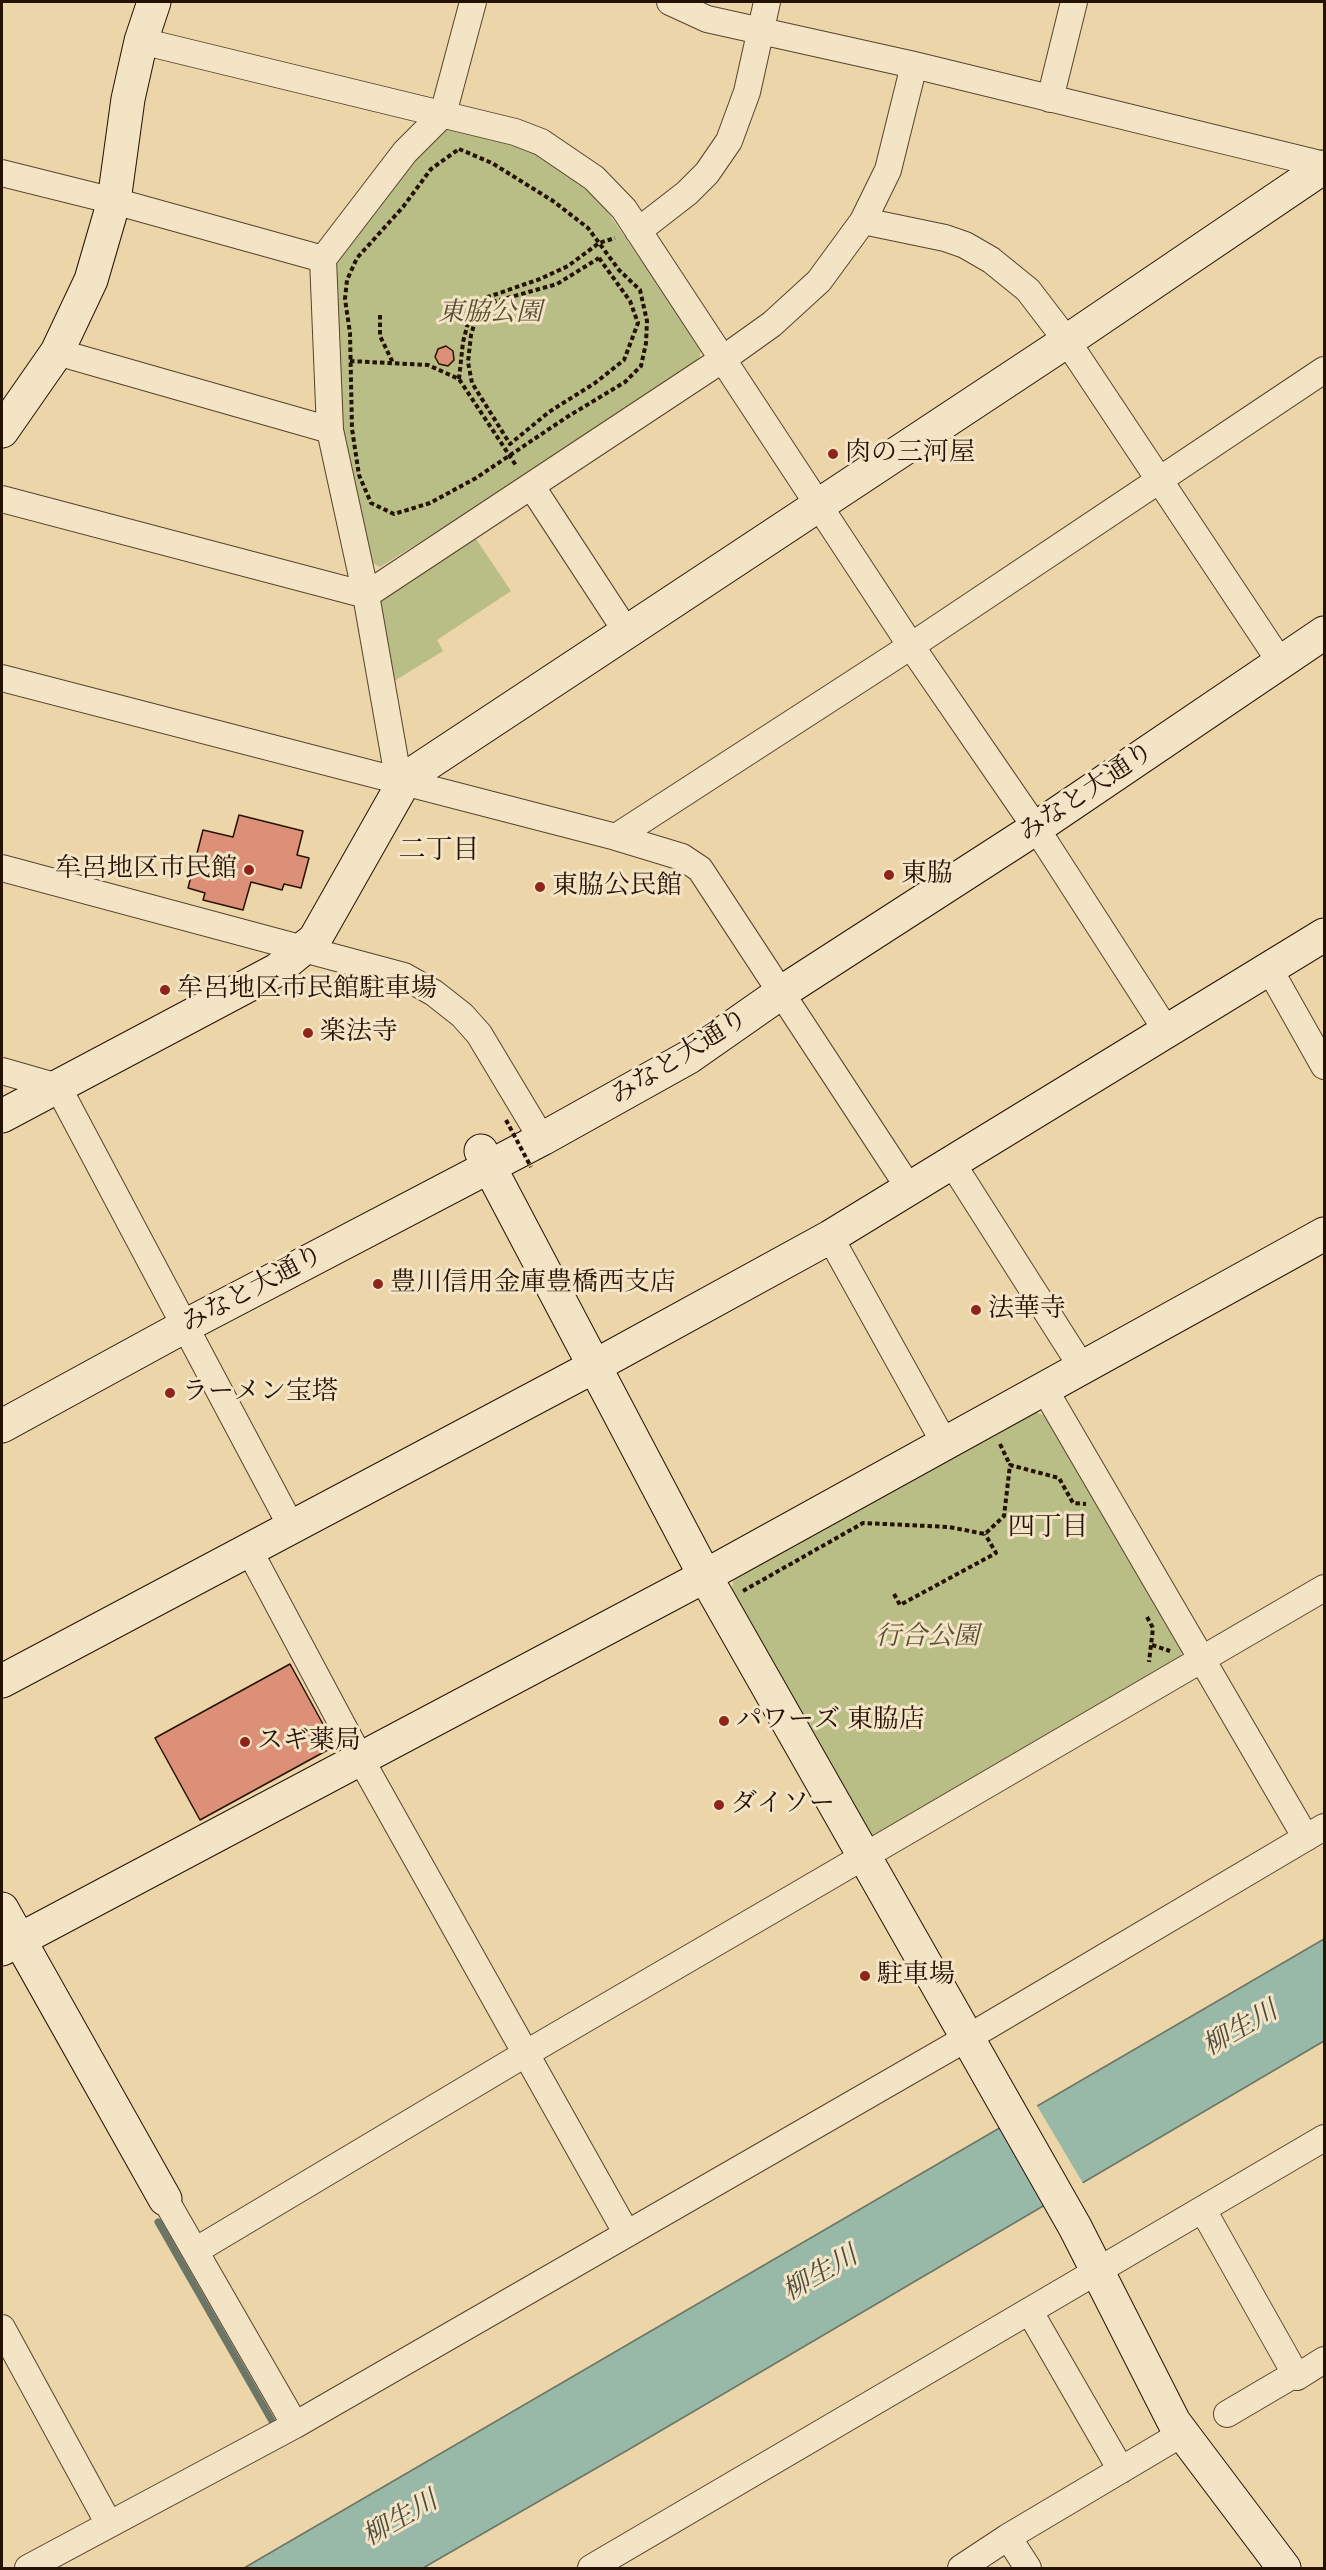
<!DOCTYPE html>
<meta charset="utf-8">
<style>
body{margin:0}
#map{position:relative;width:1326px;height:2570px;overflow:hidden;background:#ecd5a8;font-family:Cardo,serif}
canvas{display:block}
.frame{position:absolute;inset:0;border:3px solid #251204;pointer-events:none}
</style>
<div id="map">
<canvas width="1326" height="2570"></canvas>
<div class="frame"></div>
</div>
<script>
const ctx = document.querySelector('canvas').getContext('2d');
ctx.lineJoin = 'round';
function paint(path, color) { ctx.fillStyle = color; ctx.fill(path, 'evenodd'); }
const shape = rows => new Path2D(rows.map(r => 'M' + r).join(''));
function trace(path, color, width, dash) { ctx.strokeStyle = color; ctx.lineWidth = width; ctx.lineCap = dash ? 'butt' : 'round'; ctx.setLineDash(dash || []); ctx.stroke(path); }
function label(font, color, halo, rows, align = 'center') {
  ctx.font = font + ' Cardo,"Noto Serif JP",serif'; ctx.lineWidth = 6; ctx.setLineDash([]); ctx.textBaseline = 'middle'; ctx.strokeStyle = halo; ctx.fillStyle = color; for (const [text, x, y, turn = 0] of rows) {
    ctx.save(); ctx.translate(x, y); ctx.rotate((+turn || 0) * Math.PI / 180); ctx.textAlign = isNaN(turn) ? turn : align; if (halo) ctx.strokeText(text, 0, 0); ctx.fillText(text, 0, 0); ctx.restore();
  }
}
paint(shape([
 [442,128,518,144,567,169,593,191,702,348,698,361,541,467,380,567,369,561,342,446,331,263,414,155],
 [472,533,511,591,437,640,443,651,391,683,378,596],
 [1034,1412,1047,1416,1184,1645,1179,1662,877,1840,863,1837,730,1597,734,1578]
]), '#b9bd86');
const water = shape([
 [1324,1939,1324,2041,633,2447,423,2568,244,2568,1324,1939]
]);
paint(water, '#99b9a8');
trace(water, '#6b7666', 1.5);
paint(shape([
 [1036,2104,1084,2185,1048,2206,1001,2125]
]), '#ecd5a8');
trace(shape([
 [158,2222,272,2421]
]), '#6b7666', 7);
const building = shape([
 [446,346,453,351,454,360,448,366,439,364,435,357,438,349,446,346],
 [239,815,303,831,297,855,309,858,301,888,284,884,282,890,251,882,243,910,203,900,205,893,188,888,203,830,233,837,239,815],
 [290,1664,335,1746,200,1820,155,1738,290,1664]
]);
paint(building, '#dc9078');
trace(building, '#251204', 1.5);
const street = shape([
 [670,2,707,19,914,65,1324,165],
 [141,41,515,132,541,142,594,178,624,209,911,646,1036,828,1168,1033],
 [1050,99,1074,2],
 [2,173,114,201,323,259],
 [863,221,945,238,965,245,991,260,1028,290,1067,341,1281,663],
 [638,231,687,193,707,173,729,141,747,92,767,2],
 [57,352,330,430],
 [532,487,626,631],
 [2,499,366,595,723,359,772,324,819,281,863,221,888,170,914,65],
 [2,678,616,837,682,857,700,869,909,1188],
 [404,782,395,760,366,595,330,430,323,259,405,152,443,114,473,2],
 [616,837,911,646,1324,370],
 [2,868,404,976,434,993,462,1015,479,1034,542,1139],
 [1270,970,1324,1066],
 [2,1071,58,1087,291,1526],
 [952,1163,1083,1369],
 [830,1237,945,1444],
 [1045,1390,1306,1838],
 [248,1548,360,1758,627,2234],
 [165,2199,295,2425],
 [1203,2210,1297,2377,1324,2360],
 [195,2251,525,2054,1324,1588],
 [1030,2312,1121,2470],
 [2,2328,109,2524],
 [1227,2414,1295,2374],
 [1008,2537,1028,2568],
 [28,2568,295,2425,986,2027,1324,1827],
 [591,2568,1324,2138],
 [961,2568,1008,2537,1183,2433]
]);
const secondary = shape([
 [2,431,57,352,91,280,114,201,128,99,141,41,154,2],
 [2,1116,277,970,315,939,404,782,418,770,1067,341,1324,167],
 [481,1151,705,1576,1075,2227,1174,2422,1284,2568],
 [2,1426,185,1326,542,1139,689,1057,782,992,1036,828,1324,633],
 [2,1681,593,1367,830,1237,1324,935],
 [2,1909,165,2199],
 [2,1949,705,1576,1324,1234]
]);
trace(street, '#57432d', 28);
trace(secondary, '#251204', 35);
trace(shape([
 [459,149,492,163,553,201,588,228,619,270,640,290,647,321,646,343,641,366,625,382,567,417,476,478,430,503,394,514,371,503,359,475,352,429,350,333,345,299,347,280,357,258,403,207,431,169,459,149],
 [599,258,630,301,638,323,624,360,595,383,549,412,510,444,472,383,468,362,471,335,478,311,493,302,557,284,599,258],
 [380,315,380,336,393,363],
 [350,361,428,365,459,379,517,467],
 [459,379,463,342,471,311,485,298,540,279,568,266,599,243,615,238],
 [1000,1444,1010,1465],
 [743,1591,863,1523,949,1527,985,1534,1004,1516,1010,1465,1059,1478,1073,1503,1086,1504],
 [894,1594,900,1605,996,1553,985,1534],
 [1147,1617,1153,1628,1149,1662],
 [1152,1645,1170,1651]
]), '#251204', 4, [4.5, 3]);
trace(street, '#f3e4c6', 26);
trace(secondary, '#f3e4c6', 33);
trace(shape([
 [506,1120,531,1167]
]), '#251204', 4, [4.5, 3]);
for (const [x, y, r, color] of [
 [833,454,6,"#8f2418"],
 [249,870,6,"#8f2418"],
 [889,875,6,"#8f2418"],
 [540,887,6,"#8f2418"],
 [165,990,6,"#8f2418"],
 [308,1033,6,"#8f2418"],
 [378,1284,6,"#8f2418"],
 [976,1310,6,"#8f2418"],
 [170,1393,6,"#8f2418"],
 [724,1721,6,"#8f2418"],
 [245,1742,6,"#8f2418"],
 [719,1805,6,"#8f2418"],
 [865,1976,6,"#8f2418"]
]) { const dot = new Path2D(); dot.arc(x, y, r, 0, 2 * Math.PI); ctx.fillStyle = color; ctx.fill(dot); trace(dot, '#f3e4c6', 2); }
label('italic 26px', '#594e32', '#f3e4c6', [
 ["東脇公園",490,314],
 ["行合公園",927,1638]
]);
label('26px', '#251204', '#f3e4c6', [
 ["肉の三河屋",845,454],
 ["牟呂地区市民館",237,870,"right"],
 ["東脇",901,875],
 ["東脇公民館",552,887],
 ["牟呂地区市民館駐車場",177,990],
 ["楽法寺",320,1033],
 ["豊川信用金庫豊橋西支店",390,1284],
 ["法華寺",988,1310],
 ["ラーメン宝塔",182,1393],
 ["パワーズ 東脇店",736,1721],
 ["スギ薬局",257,1742],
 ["ダイソー",731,1805],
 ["駐車場",877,1976]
], 'left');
label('26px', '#251204', '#f3e4c6', [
 ["みなと大通り",1087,793,-34],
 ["みなと大通り",680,1058,-32],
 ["みなと大通り",253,1290,-28]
]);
label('27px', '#251204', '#f3e4c6', [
 ["二丁目",439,852],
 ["四丁目",1048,1529]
]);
label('italic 27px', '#4e4c3d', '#f3e4c6', [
 ["柳生川",1241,2030,-30],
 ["柳生川",821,2275,-30],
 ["柳生川",401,2520,-30]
]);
</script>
